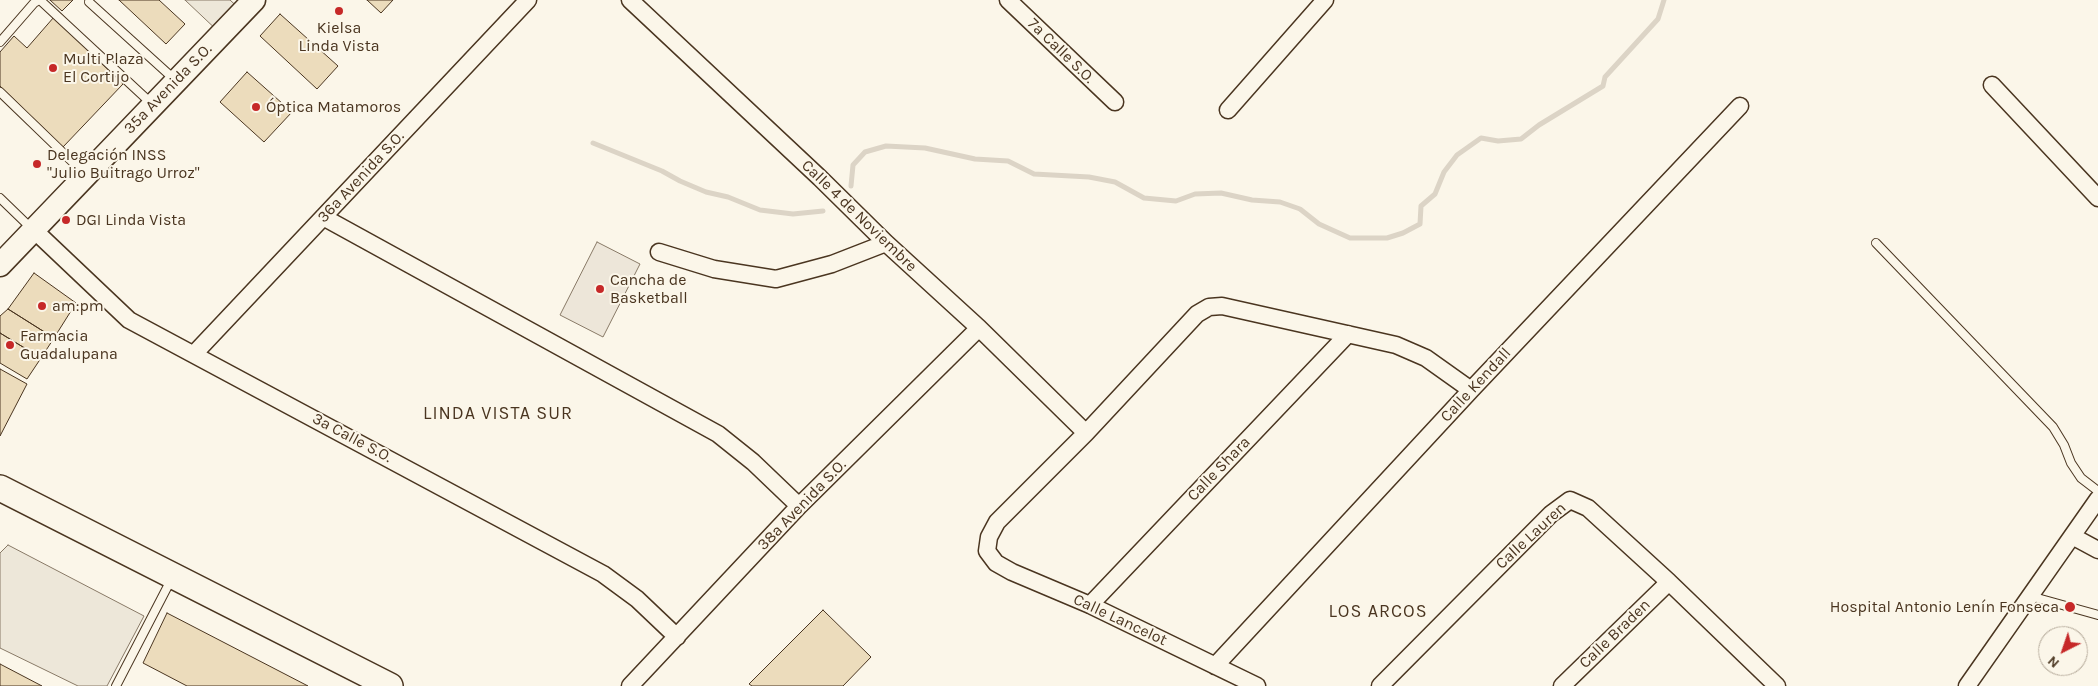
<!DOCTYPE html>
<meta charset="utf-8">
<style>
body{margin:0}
#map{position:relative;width:2098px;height:686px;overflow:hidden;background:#fbf6e9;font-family:Karla,sans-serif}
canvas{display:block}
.north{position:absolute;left:2038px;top:626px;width:50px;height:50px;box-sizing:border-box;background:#fbf6e9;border:1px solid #b4a999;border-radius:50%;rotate:221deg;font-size:14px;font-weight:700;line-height:20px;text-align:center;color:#4a3520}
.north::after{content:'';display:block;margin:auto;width:18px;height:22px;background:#c62828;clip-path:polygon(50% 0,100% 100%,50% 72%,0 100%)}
</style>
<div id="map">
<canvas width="2098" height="686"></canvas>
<div class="north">N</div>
</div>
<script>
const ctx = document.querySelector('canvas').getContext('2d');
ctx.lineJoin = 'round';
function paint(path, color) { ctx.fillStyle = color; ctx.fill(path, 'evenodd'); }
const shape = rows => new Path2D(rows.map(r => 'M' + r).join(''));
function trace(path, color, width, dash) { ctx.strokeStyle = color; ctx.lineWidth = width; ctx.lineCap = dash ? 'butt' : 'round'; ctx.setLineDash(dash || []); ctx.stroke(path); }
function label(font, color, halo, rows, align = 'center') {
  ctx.font = font + ' Karla,sans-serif'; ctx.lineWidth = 4; ctx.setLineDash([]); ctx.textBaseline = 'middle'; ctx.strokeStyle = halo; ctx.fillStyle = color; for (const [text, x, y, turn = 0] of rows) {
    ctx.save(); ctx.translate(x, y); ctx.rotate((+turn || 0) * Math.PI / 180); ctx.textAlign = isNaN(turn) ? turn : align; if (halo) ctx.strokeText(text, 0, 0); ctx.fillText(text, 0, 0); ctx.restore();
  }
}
const green = shape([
 [597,242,640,264,603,337,560,315,597,242]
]);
paint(green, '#ede6d9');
trace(green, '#887966', 1);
const parking = shape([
 [185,0,230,0,243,12,221,34,185,0],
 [8,545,144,616,107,686,78,686,0,648,0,553,8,545]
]);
paint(parking, '#ede7d9');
trace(parking, '#887966', 1);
trace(shape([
 [593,143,662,171,680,181,706,192,728,197,760,210,793,214,823,211],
 [851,186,853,165,865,152,886,146,925,148,975,159,1008,161,1034,174,1089,177,1115,182,1144,198,1176,201,1195,194,1221,193,1252,200,1280,202,1300,209,1319,224,1350,238,1387,238,1403,233,1420,224,1421,206,1435,194,1444,172,1457,155,1481,138,1498,141,1521,139,1539,125,1603,86,1605,77,1658,19,1664,0]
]), '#dcd4c6', 5);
const building = shape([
 [50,0,73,0,62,11,50,0],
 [119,0,159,0,185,24,166,44,119,0],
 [367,0,393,0,381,13,367,0],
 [280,14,338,66,317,89,260,36,280,14],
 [54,17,123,84,63,147,0,86,0,52,14,36,27,48,54,17],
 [247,72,292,112,264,142,220,102,247,72],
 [34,273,76,303,54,338,8,309,34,273],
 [8,309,54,338,41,358,0,333,0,316,8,309],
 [0,333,41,358,27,379,0,363,0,333],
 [0,369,27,384,0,436,0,369],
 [823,610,871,657,843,686,752,686,749,684,823,610],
 [167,613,308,686,187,686,143,663,167,613],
 [0,664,42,686,0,686,0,664]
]);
paint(building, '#ecdcbc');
trace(building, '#4a3520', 1);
const lane = shape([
 [40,0,152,104],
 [89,2,174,79],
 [0,42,34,3,39,0],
 [0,92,85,174],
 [0,198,32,229],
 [1876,243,2053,427,2064,445,2071,463,2081,478,2098,491],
 [2030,596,2098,615],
 [116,686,172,578]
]);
const street = shape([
 [630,0,820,178,886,243,979,328,1086,433],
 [1008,0,1115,102],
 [1992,85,2098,198],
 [1228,110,1325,0],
 [323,217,718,434,753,462,799,506],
 [34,230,129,320,603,574,637,599,677,637],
 [659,252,714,269,776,279,832,264,886,243],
 [194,354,528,0],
 [2072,536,2098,550],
 [1090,605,1348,334],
 [1215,666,1471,390,1740,106],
 [630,686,799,506,979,328],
 [1257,686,1090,605,1012,572,996,563,987,551,989,537,997,522,1086,433,1197,314,1209,307,1222,306,1396,345,1426,358,1471,390],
 [1380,686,1551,514,1570,500,1588,508,1669,582,1777,686],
 [1562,686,1669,582],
 [1967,686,2098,499]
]);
const secondary = shape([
 [0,265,254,0]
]);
const primary = shape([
 [0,488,390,686]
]);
trace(lane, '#4a3520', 10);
trace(street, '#4a3520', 19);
trace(secondary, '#4a3520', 25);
trace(primary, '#4a3520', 28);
trace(lane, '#fbf6e9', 8);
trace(street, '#fbf6e9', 16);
trace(secondary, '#fbf6e9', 22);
trace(primary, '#fbf6e9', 25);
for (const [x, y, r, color] of [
 [339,11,5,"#c62828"],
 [53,68,5,"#c62828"],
 [256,107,5,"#c62828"],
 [37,164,5,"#c62828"],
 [66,220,5,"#c62828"],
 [600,289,5,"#c62828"],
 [42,306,5,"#c62828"],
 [10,345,5,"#c62828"],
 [2070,607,6,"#c62828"]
]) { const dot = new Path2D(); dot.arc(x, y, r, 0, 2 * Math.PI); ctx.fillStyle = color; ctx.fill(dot); trace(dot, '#fbf6e9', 2); }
label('16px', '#4a3520', '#fbf6e9', [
 ["Kielsa",339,28,"center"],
 ["Linda Vista",339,46,"center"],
 ["Multi Plaza",63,59],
 ["El Cortijo",63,77],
 ["Óptica Matamoros",266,107],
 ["Delegación INSS",47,155],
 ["\"Julio Buitrago Urroz\"",47,173],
 ["DGI Linda Vista",76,220],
 ["Cancha de",610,280],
 ["Basketball",610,298],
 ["am:pm",52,306],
 ["Farmacia",20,336],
 ["Guadalupana",20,354],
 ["Hospital Antonio Lenín Fonseca",2059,607,"right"]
], 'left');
label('16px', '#4a3520', '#fbf6e9', [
 ["7a Calle S.O.",1061,51,44],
 ["35a Avenida S.O.",168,89,-46],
 ["36a Avenida S.O.",361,177,-47],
 ["Calle 4 de Noviembre",859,216,44],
 ["Calle Kendall",1476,385,-47],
 ["3a Calle S.O.",352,438,28],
 ["Calle Shara",1219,469,-46],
 ["38a Avenida S.O.",802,505,-46],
 ["Calle Lauren",1531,536,-43],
 ["Calle Lancelot",1120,620,25],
 ["Calle Braden",1615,634,-44]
]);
ctx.letterSpacing = '1px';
label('18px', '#4a3520', '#fbf6e9', [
 ["LINDA VISTA SUR",498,414],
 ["LOS ARCOS",1378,612]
]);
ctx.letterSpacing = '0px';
</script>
